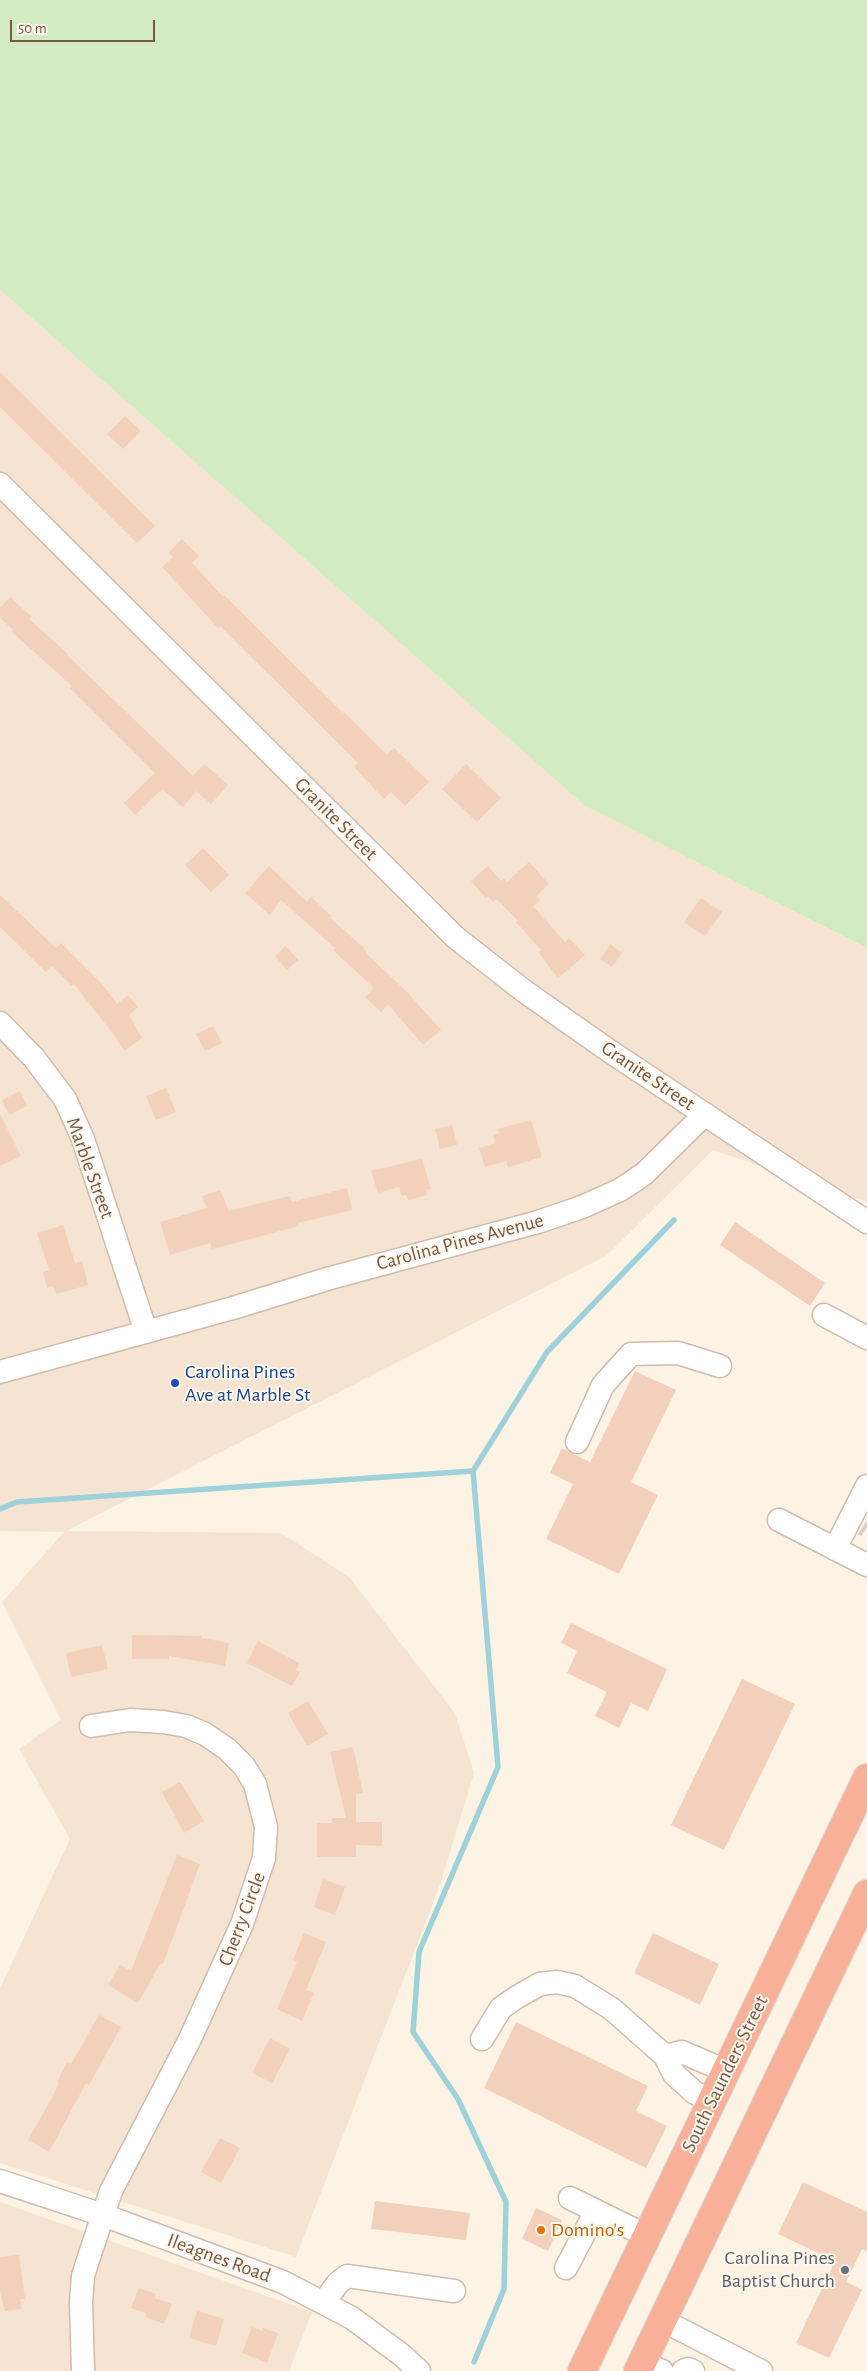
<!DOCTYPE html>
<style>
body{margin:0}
#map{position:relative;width:867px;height:2371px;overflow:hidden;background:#fdf3e4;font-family:"Alegreya Sans",sans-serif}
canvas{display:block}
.scale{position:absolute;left:10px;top:20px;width:145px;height:22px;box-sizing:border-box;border:2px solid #765849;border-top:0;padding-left:6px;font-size:15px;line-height:18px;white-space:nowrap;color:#765849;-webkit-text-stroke:4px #fff7eb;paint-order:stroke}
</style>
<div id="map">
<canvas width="867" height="2371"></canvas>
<div class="scale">50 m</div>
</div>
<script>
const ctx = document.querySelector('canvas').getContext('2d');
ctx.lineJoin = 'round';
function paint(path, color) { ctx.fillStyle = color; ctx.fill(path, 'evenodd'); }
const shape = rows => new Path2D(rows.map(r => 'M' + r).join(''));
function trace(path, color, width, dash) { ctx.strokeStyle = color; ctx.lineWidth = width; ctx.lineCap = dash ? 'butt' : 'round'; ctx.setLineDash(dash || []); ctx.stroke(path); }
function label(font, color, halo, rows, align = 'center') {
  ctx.font = font + ' "Alegreya Sans",sans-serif'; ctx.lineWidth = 4; ctx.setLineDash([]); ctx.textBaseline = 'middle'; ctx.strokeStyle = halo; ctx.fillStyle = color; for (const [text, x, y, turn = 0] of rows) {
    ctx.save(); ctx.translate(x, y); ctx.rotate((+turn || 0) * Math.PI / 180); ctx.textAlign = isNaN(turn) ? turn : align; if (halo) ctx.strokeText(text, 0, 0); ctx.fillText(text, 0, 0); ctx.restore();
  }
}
paint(shape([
 [0,290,585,806,867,948,867,1202,713,1150,606,1256,66,1531,281,1533,349,1577,455,1713,474,1773,440,1885,296,2257,0,2163,0,1988,70,1839,19,1749,61,1720,2,1602,64,1532,0,1531],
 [0,2202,312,2312,289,2371,0,2371]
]), '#f5e4d2');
paint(shape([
 [0,0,867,0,867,948,585,806,0,290]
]), '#d3ebc2');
trace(shape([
 [0,1509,17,1502,473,1471],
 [474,2362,504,2289,506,2202,458,2099,413,2032,419,1952,498,1767,473,1471,547,1352,674,1220]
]), '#9ed1d9', 5.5);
paint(shape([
 [0,372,155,526,137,543,0,407],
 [125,416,141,431,123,449,107,434],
 [182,539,199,556,192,563,223,597,224,595,343,713,344,712,387,755,394,748,429,782,405,806,391,792,384,799,354,767,358,763,220,626,218,628,162,567,173,557,168,553],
 [10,597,31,616,29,619,68,654,67,655,193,776,204,764,228,785,211,804,196,791,183,807,162,789,135,815,124,803,155,773,70,688,72,686,12,632,13,630,0,618,0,608],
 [466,764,501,798,477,822,442,789],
 [203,848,229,875,211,892,185,865],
 [529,862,549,884,536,896,540,900,533,906,565,942,569,938,585,955,558,978,538,952,541,950,516,922,518,921,497,899,493,902,488,896,486,898,471,881,488,866,501,881,505,878,507,882],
 [269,866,307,902,311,897,331,916,330,918,363,947,368,955,408,993,441,1030,423,1045,388,1004,381,1012,365,997,374,988,333,950,335,948,281,900,270,915,245,893],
 [0,895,56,948,61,943,102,984,117,1004,128,995,138,1007,129,1015,142,1038,124,1051,114,1035,74,984,72,986,52,966,46,972,0,927],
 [701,898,722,912,705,936,684,922],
 [610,944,622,953,612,967,600,959],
 [286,946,298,960,287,970,275,956],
 [213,1026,222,1043,205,1051,196,1034],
 [166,1088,176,1112,156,1120,146,1096],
 [20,1091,27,1106,9,1115,2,1100],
 [0,1114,21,1156,0,1166],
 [531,1120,542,1157,508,1167,506,1161,485,1167,479,1148,495,1143,493,1135,499,1133,498,1129],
 [452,1125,457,1145,440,1149,435,1129],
 [422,1159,431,1189,426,1190,427,1195,408,1200,406,1195,402,1196,399,1187,378,1193,371,1171],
 [347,1188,352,1210,298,1223,299,1226,212,1249,210,1243,170,1255,160,1222,207,1208,202,1196,220,1190,229,1211,290,1196,292,1202],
 [735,1222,825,1283,810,1306,720,1245],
 [63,1225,75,1263,82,1261,88,1285,56,1294,53,1286,47,1288,43,1272,49,1270,37,1233],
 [635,1371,676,1390,631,1482,658,1495,619,1574,546,1539,573,1484,550,1473,562,1448,590,1462],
 [571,1623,667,1669,648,1711,631,1703,619,1728,595,1716,607,1692,567,1673,577,1651,561,1643],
 [132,1635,202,1636,202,1638,229,1643,225,1666,169,1656,169,1659,132,1659],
 [258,1641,299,1663,296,1670,300,1672,292,1686,247,1663],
 [102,1645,108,1669,71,1677,66,1653],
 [742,1679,795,1704,724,1850,671,1825],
 [308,1701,328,1734,307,1746,288,1713],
 [353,1747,363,1793,356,1794,356,1822,382,1822,382,1846,356,1845,356,1857,317,1857,317,1823,332,1823,332,1818,346,1818,330,1752],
 [180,1782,204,1821,184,1833,162,1792],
 [177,1855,200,1864,163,1964,160,1964,138,2003,108,1985,120,1965,131,1971],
 [323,1879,345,1887,335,1915,314,1907],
 [304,1933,326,1942,306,1990,314,1993,302,2021,277,2009,297,1962,293,1960],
 [653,1933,719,1964,700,2005,634,1973],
 [99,2015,121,2027,89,2085,86,2083,49,2152,28,2140,54,2094,59,2083,57,2082,67,2062,71,2064],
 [516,2022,648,2086,636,2111,667,2126,646,2168,484,2088],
 [270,2038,290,2049,272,2083,252,2073],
 [220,2138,240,2148,221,2183,201,2172],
 [803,2182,867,2212,867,2251,862,2249,846,2282,862,2290,829,2358,796,2343,835,2261,778,2234],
 [375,2201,470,2213,466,2240,371,2229],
 [536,2208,562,2220,548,2251,522,2239],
 [19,2255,25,2299,20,2299,22,2309,5,2311,0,2292,0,2257],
 [139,2288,156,2294,155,2298,172,2304,164,2324,145,2317,146,2313,131,2308],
 [197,2311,224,2319,216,2346,189,2338],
 [252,2327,262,2331,263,2328,278,2333,267,2363,242,2353]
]), '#f3d0bb');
trace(shape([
 [864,1525,867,1527]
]), '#dbccbd', 22, [22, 11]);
const minor = shape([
 [0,484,455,937,524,991,608,1050,867,1222],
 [0,1023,34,1058,65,1099,83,1139,146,1332],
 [824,1315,867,1338],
 [0,1372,233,1308,327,1279,538,1222,582,1207,620,1190,644,1174,705,1114],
 [577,1442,603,1385,631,1354,678,1353,720,1366],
 [779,1520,867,1565],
 [835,1549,867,1486],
 [482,2039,501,2008,517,1997,540,1984,557,1982,575,1986,612,2009,665,2056,674,2074,695,2093,712,2101],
 [665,2056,682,2052,726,2071],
 [0,2181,103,2215,283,2282,352,2318,403,2356,419,2371],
 [570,2198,647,2236],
 [566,2268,596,2211],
 [324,2302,338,2283,347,2276,454,2291],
 [662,2320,761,2371],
 [642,2362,662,2371],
 [83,2371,81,2302,83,2276,89,2257,111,2191,190,2039,242,1924,264,1858,266,1827,255,1784,244,1766,227,1749,205,1734,186,1726,163,1722,130,1720,91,1726],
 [683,2371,688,2369,693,2371]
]);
const highway = shape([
 [582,2371,867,1778],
 [638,2371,867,1894]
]);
trace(minor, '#d0bcad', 25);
trace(highway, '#dbd4d0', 30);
trace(minor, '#fff', 22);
trace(highway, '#f8b099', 28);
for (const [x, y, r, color] of [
 [175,1383,5,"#1a4fb4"],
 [541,2230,5,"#e8710a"],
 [845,2270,5,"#6b7280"]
]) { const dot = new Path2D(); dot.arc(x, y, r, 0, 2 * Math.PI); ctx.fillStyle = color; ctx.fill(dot); trace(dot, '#fff7eb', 2); }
label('20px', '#765849', '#fff7eb', [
 ["Granite Street",336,819,45],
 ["Granite Street",648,1076,34],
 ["Marble Street",90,1168,70],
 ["Carolina Pines Avenue",460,1242,-15],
 ["Cherry Circle",242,1919,-69],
 ["South Saunders Street",725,2074,-64],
 ["Ileagnes Road",219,2258,20]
]);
label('20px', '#164399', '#fff7eb', [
 ["Carolina Pines",185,1372],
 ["Ave at Marble St",185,1395]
], 'left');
label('20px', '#c56008', '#fff7eb', [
 ["Domino's",551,2230]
], 'left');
label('20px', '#5b616d', '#fff7eb', [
 ["Carolina Pines",835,2258],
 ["Baptist Church",835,2281]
], 'right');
</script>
